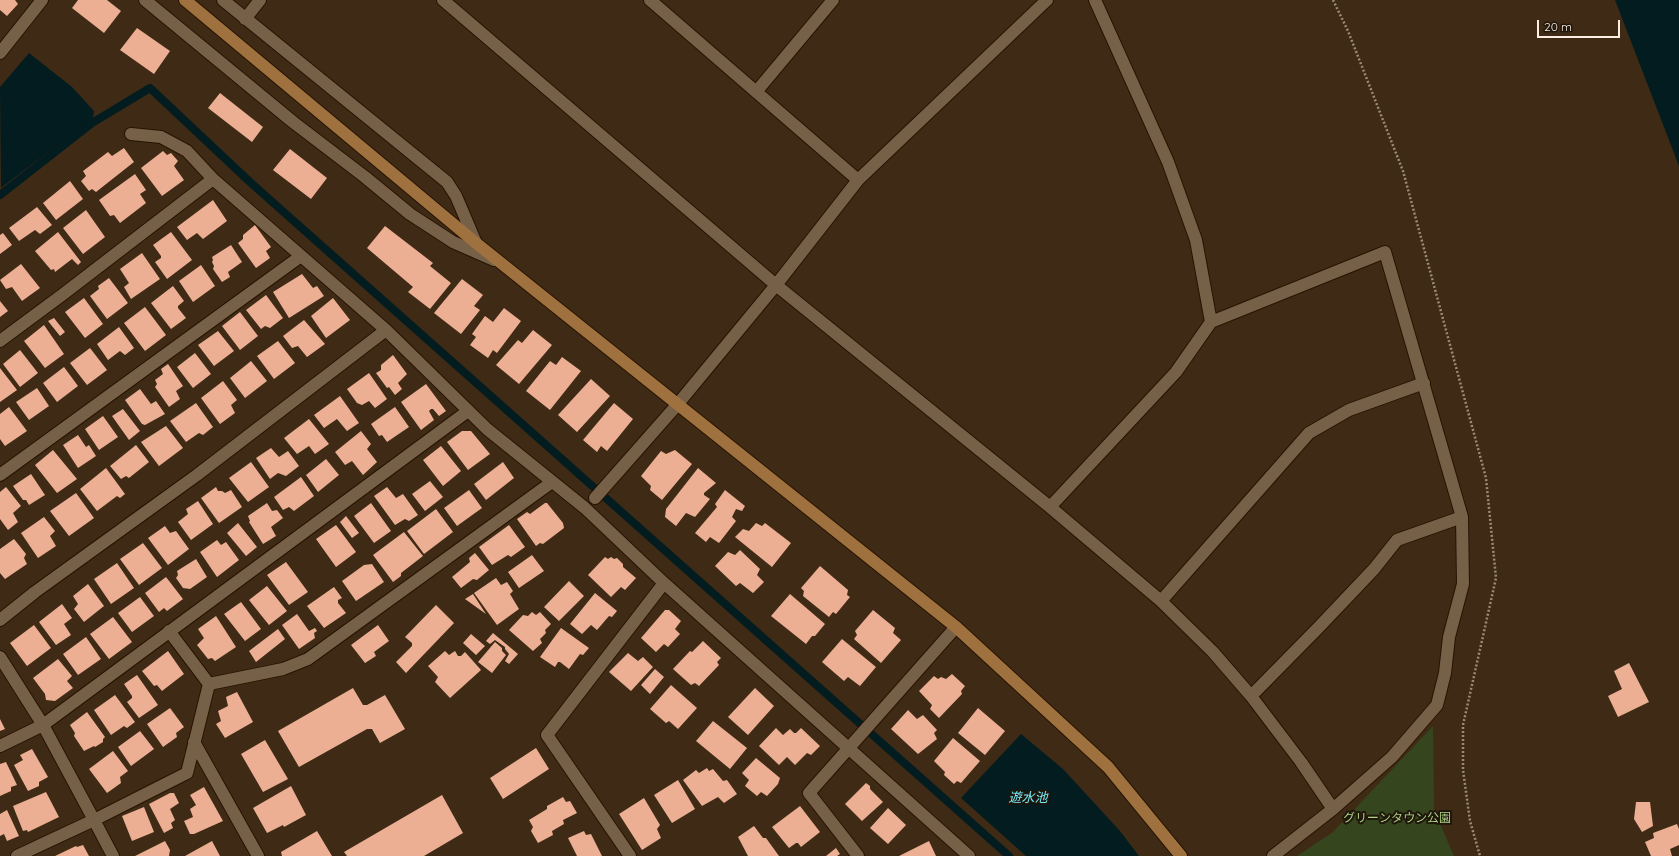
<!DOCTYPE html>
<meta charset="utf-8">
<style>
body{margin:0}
#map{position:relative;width:1679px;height:856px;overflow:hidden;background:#3f2b15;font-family:Quicksand,sans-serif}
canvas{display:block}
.scale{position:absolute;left:1537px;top:20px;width:83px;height:18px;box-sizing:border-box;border:2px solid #fcefe2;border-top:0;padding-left:5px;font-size:12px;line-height:14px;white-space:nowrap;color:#fcefe2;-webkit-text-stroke:3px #1f160c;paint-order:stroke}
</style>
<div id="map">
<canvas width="1679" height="856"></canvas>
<div class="scale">20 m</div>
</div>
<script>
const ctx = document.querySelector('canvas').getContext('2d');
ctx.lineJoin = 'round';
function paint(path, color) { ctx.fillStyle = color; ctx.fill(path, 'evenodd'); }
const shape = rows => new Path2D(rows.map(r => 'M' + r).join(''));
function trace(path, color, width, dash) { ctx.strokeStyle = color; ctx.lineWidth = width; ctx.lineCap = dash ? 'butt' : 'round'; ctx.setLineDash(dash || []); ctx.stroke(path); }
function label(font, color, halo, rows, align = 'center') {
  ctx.font = font + ' Quicksand,"Noto Sans JP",sans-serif'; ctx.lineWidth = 4; ctx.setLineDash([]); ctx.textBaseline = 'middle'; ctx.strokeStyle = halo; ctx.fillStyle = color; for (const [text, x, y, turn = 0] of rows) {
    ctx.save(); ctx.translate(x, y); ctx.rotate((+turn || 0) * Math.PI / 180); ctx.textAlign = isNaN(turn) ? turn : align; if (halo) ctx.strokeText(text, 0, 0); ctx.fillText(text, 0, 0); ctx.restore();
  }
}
paint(shape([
 [1433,726,1434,810,1454,856,1297,856,1333,832]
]), '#35461e');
paint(shape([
 [1615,0,1679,0,1679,166],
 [29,53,72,87,94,111,93,118,1,188,0,87],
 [1021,734,1063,769,1120,831,1139,856,1026,856,961,798]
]), '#021c1f');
trace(shape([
 [0,195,92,123,150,88,251,183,1009,856]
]), '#021c1f', 8);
paint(shape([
 [0,0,15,0,18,4,7,16,0,10],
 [78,0,107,0,121,11,104,33,72,8],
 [137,28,170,51,154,74,120,50],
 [220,93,263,127,252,142,208,108],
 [124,148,134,162,96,192,92,189,89,191,81,181,86,176,83,171,108,152,112,156],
 [290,149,327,178,311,199,273,170],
 [163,151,167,155,171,153,178,161,174,166,184,180,162,196,141,168],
 [135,174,146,190,140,194,146,203,120,223,114,215,110,216,99,200],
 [70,181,83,199,56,220,43,203],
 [213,200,227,221,203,239,197,233,187,240,177,227],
 [37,207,52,225,40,234,35,230,19,241,9,228],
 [86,210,105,237,83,254,63,228],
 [255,225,271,247,266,251,270,258,256,268,238,243,243,239,243,235],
 [385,226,433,263,430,266,451,283,430,309,408,292,413,287,367,248],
 [58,232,81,262,78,265,72,259,55,272,54,269,51,270,35,251],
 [171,232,192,260,167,279,155,262,161,258,161,256,153,245],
 [3,233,12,245,0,254,0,235],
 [231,245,242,262,228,272,230,277,222,282,213,269,214,266,212,262,213,260,212,257],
 [142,253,160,279,131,299,124,287,129,283,120,269],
 [21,264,40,288,22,301,12,287,6,289,0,280],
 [201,265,215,286,193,302,179,281],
 [302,274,313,288,317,286,324,296,289,318,273,292],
 [109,278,128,303,107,319,90,296,99,289,98,286],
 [462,279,483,295,474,306,480,310,461,334,434,313],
 [173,286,184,301,178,306,178,308,186,318,171,329,151,303],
 [266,295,283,318,270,328,265,326,261,329,246,310],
 [84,298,103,324,85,338,65,312],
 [333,298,350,320,326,338,311,316],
 [0,301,8,311,0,317],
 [145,307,166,335,145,351,124,323],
 [504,308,521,321,497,353,493,350,488,358,470,345,476,337,472,334,485,316,493,322],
 [240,312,258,336,240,350,222,326],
 [54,318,65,332,60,336,48,321],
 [304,320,325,344,307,357,298,346,292,348,283,336],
 [44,325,64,354,45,368,24,341],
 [119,327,134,348,125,355,120,351,108,360,97,344],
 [533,330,552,345,519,384,496,365,518,340,522,343],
 [218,331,234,351,214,366,198,345],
 [278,341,295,363,274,379,257,356],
 [90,348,107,370,87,385,70,363],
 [20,350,38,373,20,387,3,364],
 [195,353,211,374,193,388,177,367],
 [393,355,407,374,398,383,402,389,395,395,389,387,387,388,376,373,381,370,381,365],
 [562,357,581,371,550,410,526,391,550,361,556,365],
 [251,361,267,381,245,398,230,378],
 [168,364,183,386,176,391,180,399,169,407,155,387,157,384,155,380,163,374,161,369],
 [64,367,78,386,57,402,43,383],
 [0,368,17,390,0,402],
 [369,373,387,399,375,408,369,401,362,405,357,403,347,389],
 [591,379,610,396,577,432,558,415],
 [223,381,237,400,231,405,235,413,220,424,201,398],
 [426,384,446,411,439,416,433,409,431,409,429,411,434,420,421,430,401,402],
 [37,388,49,406,29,420,16,402],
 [140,389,151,404,156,401,165,414,145,425,142,424,125,400],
 [340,396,359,423,347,431,337,419,324,428,314,415],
 [196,403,213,427,203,435,199,433,186,442,170,421],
 [614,403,633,419,607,451,601,446,597,452,583,440],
 [9,407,27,431,5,446,0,439,0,414],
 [395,407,409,427,387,442,382,435,379,436,371,424],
 [123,409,140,431,129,440,112,416],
 [103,416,118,437,99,450,85,429],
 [309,419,329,444,315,454,309,446,297,454,284,438],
 [166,426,183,448,159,466,141,442],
 [361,431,371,444,367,449,377,462,363,475,352,461,345,465,335,452],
 [462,431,471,431,490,454,468,470,447,442],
 [78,435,86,447,89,445,96,456,78,468,63,445],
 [136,445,149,462,129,478,126,476,121,479,110,466],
 [441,446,461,471,443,486,423,460],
 [271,448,279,457,288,451,299,466,286,476,278,473,270,479,256,458],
 [53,450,77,479,57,493,35,465],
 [675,450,692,464,662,500,650,490,651,486,641,476,661,451,666,454],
 [326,459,339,475,318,492,306,475],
 [251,462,269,487,248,502,229,478],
 [503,462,514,478,486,500,474,484],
 [106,468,125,494,120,498,117,496,97,511,80,489],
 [698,468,716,483,704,493,704,495,710,499,695,517,686,513,676,526,665,517,666,509],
 [31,474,45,495,29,505,26,500,23,500,13,486],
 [301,477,314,496,294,511,289,507,283,510,274,497],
 [430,481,443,497,425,511,412,494],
 [6,487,21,506,13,513,18,522,8,530,0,519,0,492],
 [216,487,218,491,222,491,225,493,231,490,242,507,219,523,201,498],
 [387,487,396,498,403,494,418,515,409,521,405,519,395,525,374,496],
 [469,490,482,508,457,526,444,508],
 [725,490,745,506,742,511,736,509,732,517,736,521,719,543,710,537,706,542,695,533,717,507,715,504],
 [76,493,94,518,69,536,50,511],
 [198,501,213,524,191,540,178,522,188,514,186,509],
 [267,503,272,511,277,510,283,518,271,527,276,536,263,544,249,522,250,521,248,516],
 [371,503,391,531,374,543,354,516],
 [545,503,547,503,563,523,564,528,543,544,540,543,536,546,517,519,527,512,530,514],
 [436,509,453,532,424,554,407,531],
 [346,516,359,533,352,538,340,522],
 [44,517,55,531,50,536,56,546,38,558,21,533],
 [238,523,257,547,246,556,227,533],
 [756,523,762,526,765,523,791,543,772,567,735,537,743,529,749,531],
 [336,525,356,552,336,567,316,539],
 [509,525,525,547,511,557,508,555,492,565,479,547],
 [165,526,170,533,176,531,189,549,168,565,148,538],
 [404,532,423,556,401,573,401,576,393,582,373,555],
 [14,539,26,554,24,558,27,564,5,579,0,573,0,549],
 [217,540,221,545,226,542,239,560,217,577,200,552],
 [143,543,162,568,139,585,120,559],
 [740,550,760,569,757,575,764,582,753,593,740,583,736,586,715,566,728,552,735,555],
 [475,553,489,570,477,580,473,579,461,588,452,577,470,562,469,558],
 [532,555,544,571,519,588,508,572],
 [605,557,608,559,611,557,614,559,617,558,623,564,623,567,636,578,625,590,621,587,611,597,588,575],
 [196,559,207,577,190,589,183,588,176,578,178,575,177,571],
 [286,562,308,592,289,605,267,575],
 [117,563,134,588,111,604,94,579],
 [372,564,384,582,356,601,342,581,364,565],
 [820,566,848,590,847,595,850,597,836,614,833,612,829,617,803,596,804,591,801,588],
 [166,577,183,599,167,611,164,608,159,612,145,593],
 [496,578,501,585,507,582,513,591,510,594,519,609,497,625,474,593],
 [569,581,584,596,559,621,544,607],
 [88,584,104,606,84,622,74,609,78,604,73,596],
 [267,586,287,611,269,625,249,600],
 [334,587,342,598,338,600,338,603,346,613,324,628,307,606],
 [595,593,617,611,612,617,609,616,597,630,591,625,582,634,570,624],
 [473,594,486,614,465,599],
 [790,594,825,624,815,636,812,636,806,644,771,616],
 [140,597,154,616,132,632,118,613],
 [241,602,261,629,245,641,224,614],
 [62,604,72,618,64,624,71,635,56,645,39,622],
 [436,605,454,623,406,673,396,662,412,646,412,643,405,637],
 [665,610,669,610,681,621,675,629,680,634,668,647,664,644,656,652,641,638],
 [873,610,895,628,893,633,901,640,881,663,854,639,857,635,855,631],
 [532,612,536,615,540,612,551,624,545,630,546,633,540,639,542,643,533,651,509,630,523,615,528,616],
 [297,614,309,631,315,628,317,631,314,633,315,638,299,649,282,625],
 [216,616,236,647,215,661,212,658,208,659,197,645,204,638,198,629],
 [113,617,132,642,109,659,90,634],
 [34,625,51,648,27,666,10,643],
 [378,625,389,641,374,652,376,656,365,663,351,645],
 [561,628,589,648,583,655,580,654,569,669,560,662,558,662,555,667,540,657],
 [278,629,285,639,256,662,249,651],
 [493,633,518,654,509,664,505,661,509,654,505,649,505,647,495,640,490,644,486,641],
 [471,634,485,646,476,655,463,643],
 [86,637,101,659,78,675,63,654],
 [842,639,876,667,860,686,848,677,844,681,822,662],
 [703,641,721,658,717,662,719,665,699,686,695,683,691,685,673,669,690,651,692,652],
 [495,642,502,648,502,651,506,655,492,673,478,662],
 [168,651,184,674,162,691,157,685,154,686,142,671],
 [445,651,449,655,455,651,458,656,461,656,465,652,481,670,450,698,435,682,438,677,428,666],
 [628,653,638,661,643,657,653,667,631,691,609,672],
 [58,659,72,676,67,681,73,688,55,701,46,700,45,694,33,678],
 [1629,663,1649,702,1618,717,1608,696,1622,689,1614,671],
 [655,669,664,677,650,694,641,685],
 [952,674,965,686,961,691,962,694,939,718,930,709,932,705,919,691,934,676,938,679,941,677,946,679],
 [137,675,158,705,139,718,127,702,132,698,132,696,124,684],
 [671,685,697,708,678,729,669,721,666,723,650,709],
 [353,688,363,705,367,705,385,695,405,729,380,743,372,729,367,729,299,767,278,731],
 [755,688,774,706,748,735,728,717],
 [237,692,253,722,225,738,216,724,221,721,218,711,228,706,226,697],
 [115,695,135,722,127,728,124,726,111,735,94,710],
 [170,708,184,727,176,733,177,737,163,747,147,724],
 [978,708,1005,731,985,755,958,733],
 [908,710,917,719,923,715,937,730,934,733,937,739,918,754,891,729],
 [87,712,105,737,103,739,103,742,95,747,94,746,84,751,74,736,75,733,70,725],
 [0,719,5,729,0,731],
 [713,721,747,748,730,769,696,741],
 [776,728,783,735,790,729,794,733,796,733,801,728,820,746,811,755,807,753,795,765,787,757,779,765,759,746],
 [140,731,154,749,131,766,118,747],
 [953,738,980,761,961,783,957,781,954,784,944,775,945,772,934,761],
 [265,740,288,779,263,792,241,754],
 [536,748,549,769,503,799,490,778],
 [32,749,48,777,39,782,39,786,28,791,14,765,23,760,20,755],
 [113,751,128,771,120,777,121,783,107,793,89,769],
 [756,758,780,778,778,784,767,796,761,792,757,796,745,786,749,780,742,773],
 [6,762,17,785,11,787,11,791,0,796,0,764],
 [707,768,709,771,713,769,723,781,727,780,737,794,724,803,718,797,702,806,683,780,696,770,699,773],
 [678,780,695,809,672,823,654,795],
 [866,783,870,786,870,789,883,802,862,821,845,804],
 [291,786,306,815,284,827,283,825,267,833,253,808],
 [204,787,223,821,194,834,190,834,184,821,193,817,190,809,196,805,190,795],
 [46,792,59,817,28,832,27,830,23,831,13,806],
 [170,793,174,793,179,803,170,809,175,820,171,823,173,828,164,833,149,804],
 [442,795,463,833,424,856,347,856,344,852],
 [563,797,566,802,570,801,577,813,563,820,564,824,552,831,553,835,538,843,531,831,533,827,529,820,547,809,547,806],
 [644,798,660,825,657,829,661,838,642,850,619,814],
 [1636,802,1650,802,1653,826,1642,832,1634,819],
 [800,806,820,832,801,847,798,843,796,843,789,848,772,827],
 [144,807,154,832,132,841,122,816],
 [888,808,906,825,888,844,870,828],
 [7,810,19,836,7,841,4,834,0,836,0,814],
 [1677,824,1679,829,1679,845,1670,849,1672,856,1651,856,1645,842,1654,838,1653,833],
 [754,826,763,838,766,838,779,856,748,856,738,837],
 [317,831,332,856,282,856,281,852],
 [584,831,586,835,591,834,602,856,577,856,568,838],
 [165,841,170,850,169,856,135,856],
 [212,841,220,856,185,856],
 [929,841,936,856,899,856],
 [83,845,89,856,55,856,76,846,77,847],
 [836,848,840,854,837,856,826,856]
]), '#ecaf94');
const street = shape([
 [145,0,293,122,365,177,410,214,453,242,494,260],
 [223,0,447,182,456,196,476,243],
 [443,0,776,285,1050,507,1161,601,1213,652,1251,696,1301,762,1333,809],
 [650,0,858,180],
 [1095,0,1168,162,1196,240,1211,322],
 [245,19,260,0],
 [0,53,42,0],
 [756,92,833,0],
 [131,134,161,137,187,151,213,179],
 [0,341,62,295,213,179,386,330,487,429,585,508,664,583,547,735,630,856],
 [0,475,301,256],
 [595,498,677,405,776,285,858,180,1047,0],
 [1050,507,1176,372,1211,322,1385,252,1462,517,1463,584,1449,637,1445,673,1437,705,1392,757,1333,809,1273,856],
 [664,583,969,856],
 [1161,601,1309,433,1349,410,1424,383],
 [0,620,35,592,197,475,386,330],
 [169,631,209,684],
 [0,657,43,725,94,820,17,856],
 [1251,696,1318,628,1374,569,1397,540,1462,517],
 [194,742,258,856],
 [0,746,43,725,468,411],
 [113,856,94,820,187,773,209,684,283,669,308,659,552,482],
 [858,856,809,793,956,627]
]);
const secondary = shape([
 [185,0,476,243,956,627,1108,767,1181,856]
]);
trace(street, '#261300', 14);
trace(secondary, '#261300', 14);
trace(shape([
 [1333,0,1348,31,1403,171,1486,478,1496,578,1463,725,1463,770,1470,821,1480,856]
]), '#9b8a79', 2.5, [2, 2]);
trace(street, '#766048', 12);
trace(secondary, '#9f713f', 12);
label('12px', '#add082', '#1f160c', [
 ["グリーンタウン公園",1397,818]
]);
label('italic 13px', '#73edfc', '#1f160c', [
 ["遊水池",1028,798]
]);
</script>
